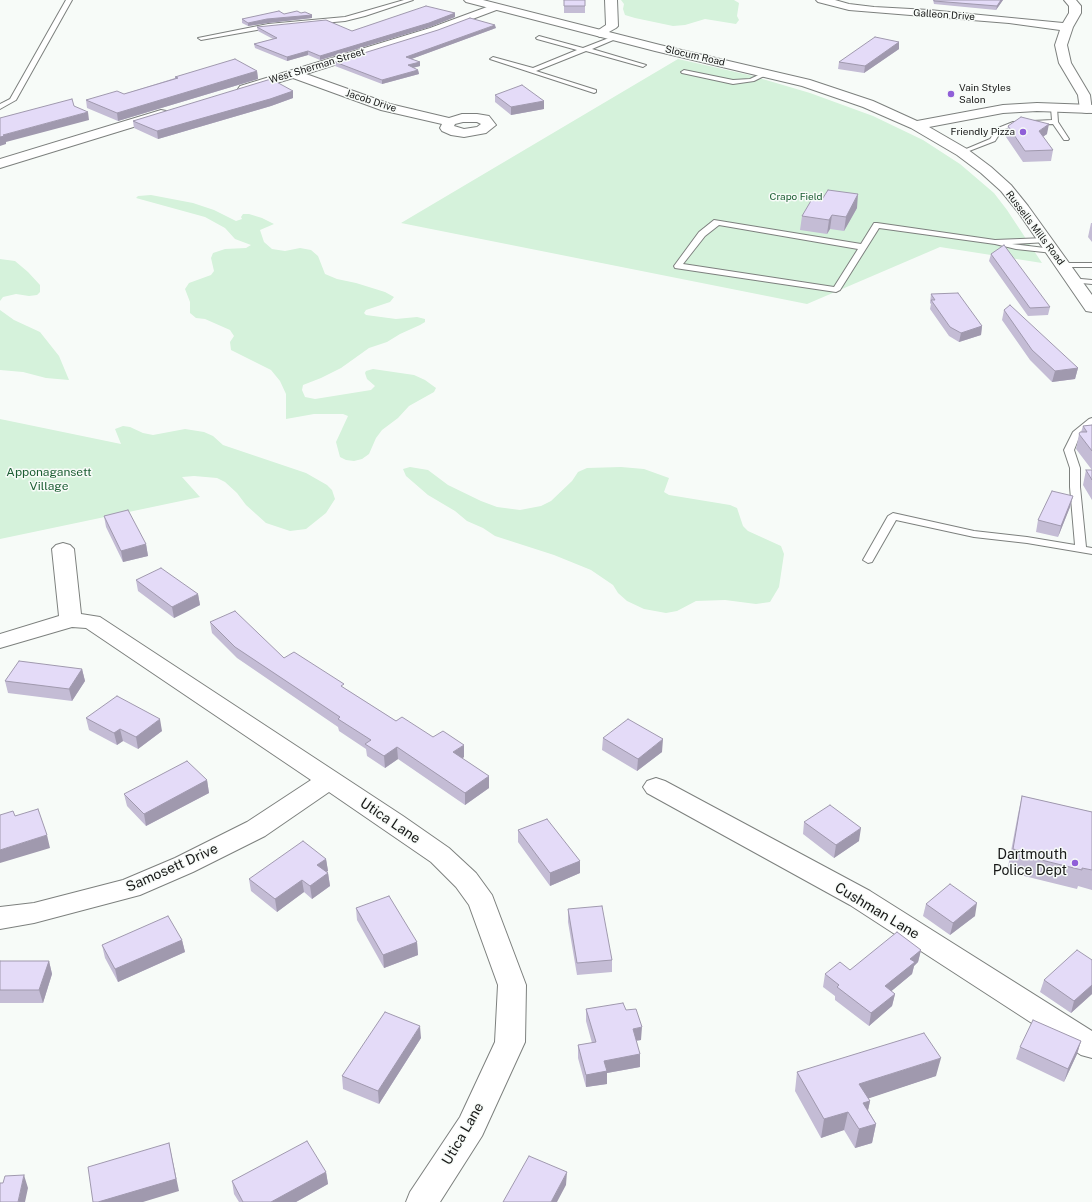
<!DOCTYPE html>
<style>
body{margin:0}
canvas{display:block;background:#f7fbf8}
</style>
<canvas width="1092" height="1202"></canvas>
<script>
const ctx = document.querySelector('canvas').getContext('2d');
ctx.lineJoin = 'round';
function paint(path, color) { ctx.fillStyle = color; ctx.fill(path, 'evenodd'); }
const shape = rows => new Path2D(rows.map(r => 'M' + r).join(''));
function trace(path, color, width, dash) { ctx.strokeStyle = color; ctx.lineWidth = width; ctx.lineCap = dash ? 'butt' : 'round'; ctx.setLineDash(dash || []); ctx.stroke(path); }
function label(font, color, halo, rows, align = 'center') {
  ctx.font = font + ' "Public Sans",sans-serif'; ctx.lineWidth = 3; ctx.setLineDash([]); ctx.textBaseline = 'middle'; ctx.strokeStyle = halo; ctx.fillStyle = color; for (const [text, x, y, turn = 0] of rows) {
    ctx.save(); ctx.translate(x, y); ctx.rotate((+turn || 0) * Math.PI / 180); ctx.textAlign = isNaN(turn) ? turn : align; if (halo) ctx.strokeText(text, 0, 0); ctx.fillText(text, 0, 0); ctx.restore();
  }
}
paint(shape([
 [621,0,734,0,739,3,737,16,739,20,736,24,705,19,685,25,673,26,635,18,625,15,623,9,624,4],
 [678,59,749,75,810,93,873,116,923,140,960,164,994,193,1007,210,1042,263,940,247,807,304,401,223],
 [151,195,193,203,214,210,236,221,242,219,241,217,243,214,249,214,262,218,274,224,260,230,264,242,272,249,285,251,300,248,311,250,318,256,325,274,337,279,356,283,385,292,394,297,390,302,366,310,364,313,366,315,396,319,417,317,425,319,425,322,420,325,400,334,387,342,369,348,341,368,321,378,303,385,302,390,305,397,315,399,371,390,375,386,367,379,365,373,366,371,373,369,414,375,425,380,436,388,434,392,409,406,398,418,382,430,376,438,369,454,362,459,354,461,346,460,340,457,336,442,348,416,343,414,314,414,286,419,286,394,280,381,271,370,231,350,230,342,234,336,230,330,205,319,196,318,190,313,190,302,185,289,189,283,211,275,214,271,211,258,213,253,225,249,246,248,251,245,235,239,225,228,205,217,136,198,138,196],
 [0,259,15,261,28,272,40,285,40,292,37,295,29,296,16,294,3,297,0,301],
 [0,310,14,320,40,332,59,356,69,380,46,378,23,372,0,370],
 [0,419,121,444,115,429,123,426,130,427,143,433,153,435,185,429,204,432,213,436,223,445,306,473,327,485,332,490,335,499,326,513,306,529,290,531,266,523,246,505,237,493,225,482,217,478,194,476,182,477,200,497,0,539],
 [410,467,428,470,448,485,481,501,497,507,520,510,541,506,551,501,572,481,578,472,587,468,621,467,644,469,669,478,664,492,669,495,730,505,737,508,743,526,748,531,781,546,784,554,779,587,770,602,756,604,725,600,696,601,677,611,666,613,644,609,627,601,618,593,613,585,591,570,554,555,495,536,483,528,467,521,455,511,428,495,406,476,403,469]
]), '#d5f2db');
const lane = shape([
 [66,0,72,0,16,100,0,109,0,104,10,99,66,0],
 [404,0,413,0,365,16,345,21,268,28,201,40,198,38,268,24,345,17,404,0],
 [539,36,583,48,614,36,618,36,618,38,592,49,646,65,643,67,586,51,536,71,596,90,596,92,594,93,490,59,493,57,533,68,577,50,537,39,536,38,539,36],
 [684,70,733,80,750,79,767,71,770,73,754,81,733,84,682,73,681,72,684,70],
 [1054,106,1057,108,1058,122,1069,139,1068,140,1064,140,1053,124,1016,125,1002,130,995,141,964,153,959,152,990,139,998,128,1013,122,1052,120,1051,108,1054,106],
 [714,220,861,244,874,223,877,223,995,240,1045,238,1049,240,1048,242,1012,244,1053,249,1057,251,1053,253,1016,249,995,244,879,228,840,290,836,292,675,268,674,266,699,232,714,220],
 [719,225,858,249,834,287,683,264,705,236,719,225],
 [1060,263,1092,263,1092,267,1060,267,1060,263],
 [1070,278,1092,280,1092,284,1070,282,1070,278],
 [1092,418,1092,426,1080,435,1074,450,1080,468,1080,487,1086,547,1092,548,1092,554,1027,543,974,537,896,520,872,562,868,563,863,560,888,516,893,513,974,531,1027,537,1075,545,1070,487,1070,468,1064,450,1073,432,1089,419,1092,418]
]);
const street = shape([
 [605,0,617,0,618,26,616,28,600,37,596,35,594,33,606,25,605,0],
 [816,0,835,0,849,4,874,7,929,10,1063,23,1069,13,1069,6,1064,0,1076,0,1081,6,1081,13,1073,27,1067,45,1071,63,1090,95,1092,111,1087,113,1082,112,1080,109,1078,95,1059,63,1055,45,1060,30,1009,23,849,10,818,2,816,0],
 [495,4,499,5,501,7,499,9,438,32,306,74,390,104,449,118,462,114,477,114,489,116,496,125,486,133,464,137,451,135,442,131,440,128,442,124,381,110,293,78,244,93,240,92,238,89,240,86,430,28,495,4],
 [463,122,477,122,481,124,477,127,464,129,454,126,455,124,463,122],
 [161,110,166,111,168,114,166,117,0,168,0,159,161,110],
 [63,543,70,545,74,549,81,614,100,617,403,816,449,848,476,873,492,895,526,985,525,1042,482,1136,440,1202,406,1202,410,1192,460,1117,495,1042,498,985,469,905,456,887,431,862,329,792,265,836,193,872,140,895,34,923,0,929,0,907,34,903,123,880,175,858,247,822,311,780,86,628,72,627,0,648,0,634,59,616,52,549,56,545,63,543],
 [656,778,665,781,870,891,1092,1031,1092,1058,1081,1055,850,905,647,793,643,787,647,781,656,778]
]);
const secondary = shape([
 [464,0,483,0,660,45,810,80,873,101,917,121,1003,105,1037,103,1092,105,1092,113,1037,111,1003,113,929,127,967,149,991,167,1011,185,1028,206,1092,295,1092,312,1086,311,1018,212,1001,191,981,173,957,155,911,128,863,107,802,86,655,51,466,2,464,0]
]);
trace(lane, '#7d807e', 2);
trace(street, '#7d807e', 2);
trace(secondary, '#7d807e', 2);
paint(lane, '#fff');
paint(street, '#fff');
paint(secondary, '#fff');
paint(shape([
 [564,0,585,0,585,13,564,13],
 [933,0,1003,0,996,10,934,4],
 [301,13,312,15,312,18,268,23,248,26,242,23,242,19,284,14],
 [455,13,455,17,430,27,320,60,308,55,287,61,255,48,254,44,273,39,258,31,257,27,352,31],
 [496,28,411,59,420,62,420,66,413,68,418,70,419,74,382,84,335,66,335,62],
 [899,42,899,49,864,73,838,69,839,62],
 [257,71,258,79,118,121,87,108,86,100,124,94,175,78,175,77],
 [293,91,293,98,271,106,158,139,134,128,133,121],
 [495,95,544,101,544,109,511,115,495,102],
 [1008,126,1047,134,1043,137,1053,150,1051,161,1023,162,1006,137],
 [857,208,844,231,830,229,827,234,800,230,802,216],
 [1091,223,1092,223,1092,242,1088,237],
 [991,254,1050,307,1048,315,1028,316,989,261],
 [931,294,982,326,981,335,959,342,949,336,930,309,931,304,930,303],
 [1004,310,1078,368,1075,379,1052,382,1030,360,1002,320],
 [1092,425,1092,500,1083,485,1086,470,1092,470,1076,449,1079,434,1081,432,1083,426],
 [1073,496,1070,507,1058,537,1036,532,1038,520],
 [104,516,146,544,148,556,123,562,106,527],
 [136,580,198,594,200,605,174,618,138,591],
 [210,622,344,688,396,721,464,757,462,759,489,788,465,805,398,759,385,768,367,756,366,749,339,731,338,727,237,658,212,633],
 [82,669,85,681,72,701,8,693,5,681],
 [86,718,162,731,138,749,123,741,117,745,89,730],
 [603,738,662,752,637,771,602,750],
 [207,780,209,793,146,826,127,806,124,794],
 [1022,796,1092,812,1092,890,1078,886,1077,889,1024,876,1025,871,1008,867,1018,814],
 [804,822,859,841,834,858,803,834],
 [518,830,580,861,580,873,550,886,518,842],
 [326,859,328,871,326,872,328,873,330,886,312,899,304,892,277,912,251,891,249,879],
 [926,904,975,916,950,935,923,916],
 [356,908,417,942,418,955,384,968,357,920],
 [568,909,612,960,612,972,577,975,568,922],
 [182,940,185,952,118,982,105,958,102,945],
 [921,950,918,962,914,966,912,974,891,991,895,994,892,1006,869,1026,835,1000,835,996,823,987,825,974,850,970],
 [1092,960,1092,994,1071,1013,1040,992,1044,980],
 [0,961,49,961,52,974,43,1003,0,1003],
 [586,1009,626,1010,641,1040,636,1041,640,1054,640,1067,607,1073,607,1084,586,1087,578,1058,578,1045,592,1043,586,1021],
 [421,1038,379,1104,343,1089,342,1076],
 [1081,1041,1077,1054,1064,1082,1016,1059,1020,1047],
 [797,1072,936,1076,868,1098,870,1101,868,1110,876,1124,872,1143,855,1148,844,1130,821,1138,795,1091],
 [326,1172,328,1184,296,1202,239,1202,234,1194,232,1181]
]), '#c4bcd5');
paint(shape([
 [1001,0,1003,0,996,10,997,6],
 [455,13,455,17,430,27,320,60,320,56],
 [312,15,312,18,268,23,248,26,248,23,267,19],
 [495,25,496,28,406,61,406,57],
 [899,42,899,49,864,73,865,66],
 [308,51,308,55,287,61,287,57],
 [420,62,420,66,408,69,408,65],
 [418,70,419,74,382,84,382,80],
 [257,71,258,79,118,121,117,113],
 [293,91,293,98,271,106,158,139,157,131],
 [544,101,544,109,511,115,511,107],
 [88,112,89,120,6,142,6,144,0,146,0,137,3,135],
 [1049,124,1047,134,1036,141,1039,131],
 [858,194,857,208,844,231,846,217],
 [832,215,830,229,827,234,829,220],
 [982,326,981,335,959,342,961,333],
 [1078,368,1075,379,1052,382,1055,371],
 [1073,496,1070,507,1058,537,1061,526],
 [146,544,148,556,123,562,121,551],
 [198,594,200,605,174,618,172,607],
 [82,669,85,681,72,701,69,689],
 [160,719,162,731,138,749,136,737],
 [120,729,123,741,117,745,114,733],
 [663,739,662,752,637,771,638,759],
 [464,745,464,757,453,764,453,752],
 [397,747,398,759,385,768,384,756],
 [489,776,489,788,465,805,465,793],
 [207,780,209,793,146,826,144,814],
 [861,828,859,841,834,858,836,845],
 [47,835,50,848,0,863,0,850],
 [326,859,328,871,319,877,317,865],
 [580,861,580,873,550,886,550,873],
 [328,873,330,886,312,899,310,886],
 [302,880,304,892,277,912,275,899],
 [977,903,975,916,950,935,953,923],
 [182,940,185,952,118,982,115,969],
 [417,942,418,955,384,968,383,955],
 [921,950,918,962,914,966,912,974,882,999,885,986,910,959],
 [49,961,52,974,43,1003,39,990],
 [1092,985,1092,994,1071,1013,1074,1001],
 [895,994,892,1006,869,1026,871,1013],
 [420,1026,421,1038,379,1104,378,1091],
 [642,1027,641,1040,632,1041,633,1029],
 [1081,1041,1077,1054,1064,1082,1068,1069],
 [640,1054,640,1067,607,1073,607,1084,586,1087,586,1075,604,1061],
 [941,1058,936,1076,855,1103,859,1084],
 [870,1101,866,1120,863,1103],
 [848,1112,844,1130,821,1138,824,1119],
 [876,1124,872,1143,855,1148,859,1129],
 [169,1143,179,1191,143,1202,98,1202],
 [326,1172,328,1184,296,1202,271,1202],
 [567,1172,566,1185,557,1202,551,1202],
 [24,1175,28,1188,25,1202,18,1202]
]), '#a099ae');
const building = shape([
 [564,0,585,0,585,6,564,6,564,0],
 [934,0,1001,0,997,6,934,1,934,0],
 [426,6,455,13,429,23,320,56,308,51,287,57,254,44,277,38,257,27,326,20,352,31,426,6],
 [279,11,284,14,297,11,301,13,305,12,312,15,267,19,248,23,242,19,279,11],
 [470,18,495,25,406,57,420,62,408,65,418,70,382,80,335,62,438,30,470,18],
 [875,37,899,42,865,66,839,62,875,37],
 [235,59,257,71,117,113,86,100,117,91,124,94,178,78,175,77,235,59],
 [271,79,293,91,270,99,157,131,133,121,271,79],
 [522,85,544,101,511,107,495,95,522,85],
 [72,99,74,106,88,112,3,135,5,136,0,137,0,118,72,99],
 [1021,117,1049,124,1039,131,1053,150,1025,151,1008,126,1021,117],
 [828,190,858,194,846,217,832,215,829,220,802,216,812,199,821,201,828,190],
 [1004,245,1050,307,1030,308,991,254,1004,245],
 [958,293,982,326,961,333,950,327,931,300,935,300,931,294,958,293],
 [1010,305,1078,368,1055,371,1032,350,1004,310,1010,305],
 [1092,425,1092,451,1079,434,1080,432,1087,432,1083,426,1092,425],
 [1086,470,1092,470,1092,480,1086,470],
 [1052,491,1073,496,1061,526,1038,520,1052,491],
 [128,510,146,544,121,551,104,516,128,510],
 [161,568,198,594,172,607,136,580,161,568],
 [235,611,284,658,294,652,344,684,341,686,396,721,402,717,433,737,443,731,464,745,453,752,489,776,465,793,397,747,384,756,365,744,371,740,338,719,340,717,235,647,210,622,235,611],
 [19,661,82,669,69,689,5,681,19,661],
 [117,696,160,719,136,737,120,729,114,733,86,718,117,696],
 [628,719,663,739,638,759,603,738,628,719],
 [187,761,207,780,144,814,124,794,187,761],
 [1022,796,1092,812,1092,870,1082,868,1082,870,1029,857,1030,853,1013,849,1022,796],
 [830,805,861,828,836,845,804,822,830,805],
 [38,809,47,835,0,850,0,815,13,811,15,816,38,809],
 [547,819,580,861,550,873,518,830,547,819],
 [303,841,326,859,317,865,328,873,310,886,302,880,275,899,249,879,303,841],
 [950,884,977,903,953,923,926,904,950,884],
 [389,896,417,942,383,955,356,908,389,896],
 [602,906,612,960,577,963,568,909,602,906],
 [168,916,182,940,115,969,102,945,168,916],
 [897,932,921,950,910,959,915,962,885,986,895,994,871,1013,837,987,839,985,825,974,840,962,850,970,897,932],
 [1077,950,1092,960,1092,985,1074,1001,1044,980,1077,950],
 [0,961,49,961,39,990,0,990,0,961],
 [623,1003,626,1010,636,1009,642,1027,633,1029,640,1054,604,1061,607,1071,586,1075,578,1045,596,1042,586,1009,623,1003],
 [385,1012,420,1026,378,1091,342,1076,385,1012],
 [1033,1020,1081,1041,1068,1069,1020,1047,1033,1020],
 [924,1033,941,1058,859,1084,870,1101,863,1103,876,1124,859,1129,848,1112,824,1119,797,1072,924,1033],
 [307,1141,326,1172,271,1202,243,1202,232,1181,307,1141],
 [169,1143,176,1179,98,1202,93,1202,88,1167,169,1143],
 [529,1156,567,1172,551,1202,503,1202,529,1156],
 [24,1175,18,1202,0,1202,0,1183,3,1183,5,1176,24,1175]
]);
paint(building, '#e4dbf8');
trace(building, '#a099ae', 1);
for (const [x, y, r, color] of [
 [951,94,4,"#905fd8"],
 [1023,132,4,"#905fd8"],
 [1075,863,4,"#905fd8"]
]) { const dot = new Path2D(); dot.arc(x, y, r, 0, 2 * Math.PI); ctx.fillStyle = color; ctx.fill(dot); trace(dot, '#f7fbf8', 1.5); }
label('10px', '#181918', '#f7fbf8', [
 ["Galleon Drive",944,15,4],
 ["Slocum Road",695,56,13],
 ["West Sherman Street",317,66,-17],
 ["Jacob Drive",371,101,18],
 ["Russells Mills Road",1035,228,53]
]);
label('10px', '#181918', '#f7fbf8', [
 ["Vain Styles",959,88],
 ["Salon",959,100],
 ["Friendly Pizza",1015,132,"right"]
], 'left');
label('10px', '#1b5d32', '#f7fbf8', [
 ["Crapo Field",796,197]
]);
label('12px', '#1b5d32', '#f7fbf8', [
 ["Apponagansett",49,472],
 ["Village",49,486]
]);
label('14px', '#181918', '#f7fbf8', [
 ["Utica Lane",390,821,34],
 ["Samosett Drive",172,868,-24],
 ["Cushman Lane",877,911,31],
 ["Utica Lane",463,1134,-60]
]);
label('14px', '#181918', '#f7fbf8', [
 ["Dartmouth",1067,855],
 ["Police Dept",1067,871]
], 'right');
</script>
